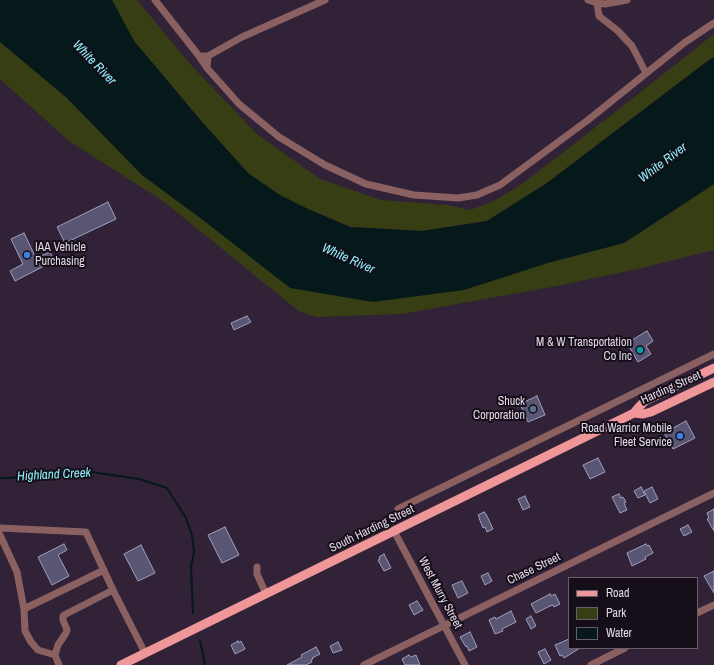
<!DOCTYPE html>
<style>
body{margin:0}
#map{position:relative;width:714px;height:665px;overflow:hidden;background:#312238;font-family:"Archivo Narrow",sans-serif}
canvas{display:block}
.legend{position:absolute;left:568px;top:577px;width:130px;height:72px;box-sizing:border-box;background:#150e18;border:1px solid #675f6a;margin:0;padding:5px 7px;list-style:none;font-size:12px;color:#e2d8e6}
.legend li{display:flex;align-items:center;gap:8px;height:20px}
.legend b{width:20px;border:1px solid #675f6a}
</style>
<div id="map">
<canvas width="714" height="665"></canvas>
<ul class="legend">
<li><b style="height:5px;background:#ee9698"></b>Road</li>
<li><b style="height:11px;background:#373e14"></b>Park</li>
<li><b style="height:11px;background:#05181a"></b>Water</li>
</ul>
</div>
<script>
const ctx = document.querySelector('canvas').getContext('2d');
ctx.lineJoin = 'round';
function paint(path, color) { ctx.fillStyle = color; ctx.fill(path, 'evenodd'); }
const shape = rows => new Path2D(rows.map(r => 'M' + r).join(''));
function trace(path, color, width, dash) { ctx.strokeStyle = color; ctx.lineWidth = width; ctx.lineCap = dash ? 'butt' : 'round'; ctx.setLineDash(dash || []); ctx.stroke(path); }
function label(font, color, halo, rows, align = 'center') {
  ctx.font = font + ' "Archivo Narrow",sans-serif'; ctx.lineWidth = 4; ctx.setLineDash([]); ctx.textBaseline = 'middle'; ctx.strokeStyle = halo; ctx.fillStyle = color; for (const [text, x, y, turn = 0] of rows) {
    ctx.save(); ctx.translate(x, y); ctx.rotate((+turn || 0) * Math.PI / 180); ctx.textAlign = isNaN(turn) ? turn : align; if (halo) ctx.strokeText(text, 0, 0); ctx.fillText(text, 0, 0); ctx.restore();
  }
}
paint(shape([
 [112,0,137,0,191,65,257,134,320,179,381,200,448,205,470,210,494,201,522,184,614,113,714,34,714,57,705,63,547,183,487,221,422,231,350,227,308,209,280,195,249,174,202,122,161,73,134,41],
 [0,42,67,98,142,175,203,220,551,262,624,243,714,184,714,250,646,267,557,286,402,314,317,317,300,312,163,201,69,141,0,79]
]), '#373e14');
paint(shape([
 [0,0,112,0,134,41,161,73,202,122,249,174,280,195,308,209,350,227,422,231,487,221,547,183,705,63,714,57,714,184,624,243,551,262,464,290,373,302,290,288,203,220,142,175,67,98,0,42]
]), '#05181a');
trace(shape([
 [0,478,9,478,40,475,92,472,139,479,167,488,186,518,192,535,194,552,191,567,193,613],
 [200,640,205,665]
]), '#05181a', 2);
const building = shape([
 [108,202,116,219,65,243,57,227,108,202],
 [24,233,36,258,50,252,54,261,15,281,10,271,23,264,11,239,24,233],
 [247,316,251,322,234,330,231,323,247,316],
 [647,331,653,341,646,346,651,354,638,362,627,343,647,331],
 [537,396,545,415,528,422,520,404,537,396],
 [686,421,695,438,673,449,664,433,686,421],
 [598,458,605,472,590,479,583,465,598,458],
 [641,487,645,495,638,498,634,491,641,487],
 [652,487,658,499,650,503,644,491,652,487],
 [619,494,621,498,623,497,626,502,624,503,627,510,620,513,612,497,619,494],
 [525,496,530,507,523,510,518,499,525,496],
 [714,509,714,531,707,519,709,518,707,513,714,509],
 [484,512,486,514,493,529,487,532,485,527,483,528,479,518,479,517,478,515,484,512],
 [688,525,692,532,684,536,680,529,688,525],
 [225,527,239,555,222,563,208,535,225,527],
 [64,544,67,550,58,555,69,576,52,585,38,557,64,544],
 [646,544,647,546,649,545,653,553,645,557,646,559,632,566,627,553,646,544],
 [141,545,155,573,138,581,124,554,141,545],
 [384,554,391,568,384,571,378,560,380,559,379,557,384,554],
 [714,571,714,593,704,576,714,571],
 [488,573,492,581,485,585,481,576,488,573],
 [462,581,468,593,458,598,452,585,462,581],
 [550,594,551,596,555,594,560,604,554,607,553,605,550,606,536,613,531,604,550,594],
 [417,601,423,610,414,615,409,605,417,601],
 [511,611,516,622,502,629,503,631,495,634,489,620,495,617,496,619,511,611],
 [531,616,536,626,531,629,526,619,531,616],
 [470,632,477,647,469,651,467,646,466,647,460,637,470,632],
 [569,639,569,648,580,648,564,658,562,655,560,656,555,645,569,639],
 [238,641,238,643,241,641,245,649,235,654,231,645,238,641],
 [338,642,342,650,333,653,330,646,338,642],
 [316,647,320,654,312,658,313,659,311,660,312,662,306,665,287,665,302,657,301,655,316,647],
 [545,649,551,660,544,664,538,652,545,649],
 [409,655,411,657,416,655,420,665,405,665,402,659,409,655]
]);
paint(building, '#585672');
trace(building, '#a09fbe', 1);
trace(shape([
 [155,0,199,56,207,68,208,56,199,56],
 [588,0,597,3,605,4,627,0],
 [597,3,599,16,618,31,632,46,646,73],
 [208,56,242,37,325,0],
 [207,68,239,104,279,137,325,165,366,184,414,195,458,198,477,195,500,185,588,120,684,43,714,23],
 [398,509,714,354],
 [0,528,86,532,113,590,145,653],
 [394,531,465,665],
 [0,535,17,572,24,609,25,631,31,642,38,650,55,655,59,665],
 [257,567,257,574,266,594],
 [24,609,104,570],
 [697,613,714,605],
 [55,655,58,645,66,633,67,630,63,620,63,616,66,614,113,590],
 [364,665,714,493],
 [591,665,625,648]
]), '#8b6061', 7);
trace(shape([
 [634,413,643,414,651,412,714,382],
 [121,665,634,413,639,407,645,401,714,368]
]), '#ee9698', 9);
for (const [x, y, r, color] of [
 [27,255,4,"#3f7fe0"],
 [640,350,4,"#0f9aa8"],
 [533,409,4,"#5c6f8a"],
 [680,436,4,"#3f7fe0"]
]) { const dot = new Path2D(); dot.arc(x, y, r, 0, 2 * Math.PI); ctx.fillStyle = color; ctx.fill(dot); trace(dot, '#150e18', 1.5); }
label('12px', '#e2d8e6', '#150e18', [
 ["IAA Vehicle",35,248,"left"],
 ["Purchasing",35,262,"left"],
 ["M & W Transportation",632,343],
 ["Co Inc",632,357],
 ["Shuck",525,402],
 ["Corporation",525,416],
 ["Road Warrior Mobile",672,429],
 ["Fleet Service",672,443]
], 'right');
label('12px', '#e2d8e6', '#150e18', [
 ["Harding Street",671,388,-24],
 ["South Harding Street",372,529,-26],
 ["Chase Street",534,569,-26],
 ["West Murry Street",440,593,62]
]);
label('italic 13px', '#8cf1fb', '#150e18', [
 ["White River",94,63,46],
 ["White River",663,163,-37],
 ["White River",348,259,24],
 ["Highland Creek",54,475,-3]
]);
</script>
